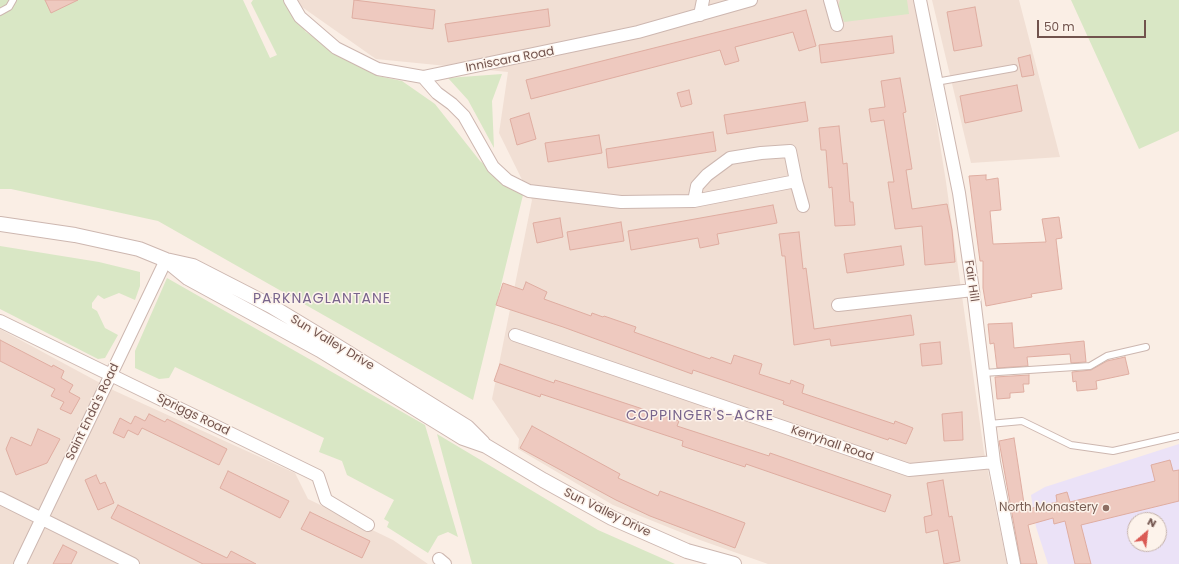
<!DOCTYPE html>
<style>
body{margin:0}
#map{position:relative;width:1179px;height:564px;overflow:hidden;background:#faeee5;font-family:Poppins,sans-serif}
canvas{display:block}
.north{position:absolute;left:1127px;top:512px;width:40px;height:40px;box-sizing:border-box;background:#fdf3eb;border:1px solid #c5b3ac;border-radius:50%;rotate:28deg;font-size:11px;font-weight:700;line-height:16px;text-align:center;color:#71534d}
.north::after{content:'';display:block;margin:auto;width:14px;height:18px;background:#da5a54;clip-path:polygon(50% 0,100% 100%,50% 72%,0 100%)}
.scale{position:absolute;left:1037px;top:20px;width:109px;height:18px;box-sizing:border-box;border:2px solid #71534d;border-top:0;padding-left:5px;font-size:12px;line-height:14px;white-space:nowrap;color:#71534d;-webkit-text-stroke:3px #fdf3eb;paint-order:stroke}
</style>
<div id="map">
<canvas width="1179" height="564"></canvas>
<div class="north">N</div>
<div class="scale">50 m</div>
</div>
<script>
const ctx = document.querySelector('canvas').getContext('2d');
ctx.lineJoin = 'round';
function paint(path, color) { ctx.fillStyle = color; ctx.fill(path, 'evenodd'); }
const shape = rows => new Path2D(rows.map(r => 'M' + r).join(''));
function trace(path, color, width, dash) { ctx.strokeStyle = color; ctx.lineWidth = width; ctx.lineCap = dash ? 'butt' : 'round'; ctx.setLineDash(dash || []); ctx.stroke(path); }
function label(font, color, halo, rows, align = 'center') {
  ctx.font = font + ' Poppins,sans-serif'; ctx.lineWidth = 3; ctx.setLineDash([]); ctx.textBaseline = 'middle'; ctx.strokeStyle = halo; ctx.fillStyle = color; for (const [text, x, y, turn = 0] of rows) {
    ctx.save(); ctx.translate(x, y); ctx.rotate((+turn || 0) * Math.PI / 180); ctx.textAlign = isNaN(turn) ? turn : align; if (halo) ctx.strokeText(text, 0, 0); ctx.fillText(text, 0, 0); ctx.restore();
  }
}
paint(shape([
 [298,0,917,0,946,182,984,452,1007,564,768,564,700,540,613,505,518,449,519,439,492,399,532,200,499,133,508,72,376,59,302,7],
 [932,0,1019,0,1060,157,971,163],
 [0,329,115,391,295,473,308,499,393,540,428,564,0,564]
]), '#f1dfd4');
paint(shape([
 [1179,444,1179,564,1048,564,1036,527,1031,495,1045,487],
 [1135,520,1159,520,1159,544,1135,544]
]), '#ebe2f7');
paint(shape([
 [0,0,243,0,270,58,277,55,251,3,253,0,284,0,306,32,378,76,402,81,435,104,480,161,523,195,473,400,158,221,11,189,0,189],
 [840,0,907,0,909,14,844,22,838,6],
 [1071,0,1179,0,1179,131,1139,149],
 [502,74,492,101,494,148,468,100,448,78],
 [0,246,99,262,140,272,140,286,135,300,119,293,104,299,98,295,92,303,92,308,97,311,105,328,118,335,105,358,98,359,0,309],
 [167,278,425,425,458,537,448,532,438,536,428,553,387,527,389,522,384,519,394,500,347,475,342,461,319,452,324,438,175,367,169,378,159,379,135,368,135,351],
 [437,434,598,530,675,564,472,564]
]), '#d9e7c5');
const building = shape([
 [45,0,78,0,51,13,45,0],
 [354,0,435,10,433,29,352,18,354,0],
 [975,7,982,46,954,51,947,12,975,7],
 [548,9,550,26,448,42,445,24,548,9],
 [806,10,816,46,799,51,793,32,735,47,739,61,725,65,720,50,531,99,526,80,806,10],
 [892,36,894,53,821,63,819,45,892,36],
 [1030,55,1034,75,1022,77,1018,58,1030,55],
 [900,78,906,112,903,113,912,169,906,170,912,209,947,204,952,230,955,262,925,265,922,226,895,229,888,182,894,182,884,120,871,122,869,109,885,107,881,81,900,78],
 [1017,85,1022,111,965,123,960,96,1017,85],
 [689,90,692,104,681,107,677,93,689,90],
 [805,102,808,121,727,134,724,115,805,102],
 [529,113,536,139,517,145,510,119,529,113],
 [839,126,843,164,847,163,850,202,853,202,855,225,835,226,832,187,829,188,826,150,821,150,819,128,839,126],
 [713,132,716,151,608,168,606,149,713,132],
 [599,135,602,153,548,162,545,143,599,135],
 [986,175,986,180,998,178,1001,210,990,211,993,244,1046,242,1042,219,1059,217,1062,238,1056,239,1062,289,1031,294,1032,297,986,306,983,288,983,261,980,261,969,176,986,175],
 [773,205,777,223,717,234,719,244,700,248,698,238,631,250,628,231,773,205],
 [560,218,563,237,537,243,533,223,560,218],
 [621,222,624,241,570,250,567,232,621,222],
 [799,232,803,269,806,268,814,329,911,315,914,335,831,346,830,339,794,345,785,256,782,256,779,234,799,232],
 [901,246,904,265,847,273,844,254,901,246],
 [526,282,547,292,544,299,591,316,592,313,603,317,604,316,636,327,634,332,710,359,711,357,731,364,734,355,762,364,759,374,790,384,791,380,804,385,802,393,894,424,895,421,913,428,906,444,889,438,888,440,783,404,784,401,693,370,692,374,563,327,496,305,503,283,523,290,526,282],
 [1012,323,1014,348,1084,341,1086,362,1071,363,1070,354,1027,357,1028,366,997,368,994,343,990,344,988,324,1012,323],
 [0,340,52,367,53,365,64,371,61,378,73,385,69,392,80,398,71,414,60,409,64,402,51,396,55,389,0,361,0,340],
 [940,342,942,364,922,366,920,344,940,342],
 [1125,357,1129,374,1096,381,1097,389,1077,391,1076,381,1073,382,1072,372,1091,370,1107,361,1125,357],
 [500,364,554,383,555,380,679,421,677,426,769,456,770,453,891,495,885,512,746,464,745,467,682,446,683,441,541,394,540,397,494,381,500,364],
 [1029,375,1029,384,1023,384,1024,392,1010,393,1010,398,997,399,995,377,1029,375],
 [962,412,963,440,944,441,942,414,962,412],
 [149,414,165,422,167,419,227,449,219,465,142,428,138,435,128,430,124,438,113,433,120,418,131,424,135,416,145,421,149,414],
 [532,426,620,474,618,478,658,496,660,491,745,523,735,548,650,516,616,500,520,448,532,426],
 [38,429,60,439,47,463,16,475,6,449,11,437,31,446,38,429],
 [1014,438,1025,510,1057,502,1056,495,1067,492,1070,502,1155,481,1151,465,1170,460,1173,471,1179,470,1179,501,1081,525,1091,564,1075,564,1065,521,1054,524,1053,518,1028,525,1037,564,1021,564,999,441,1014,438],
 [228,471,289,501,280,518,220,488,228,471],
 [96,475,100,484,105,482,114,503,98,510,85,480,96,475],
 [943,480,949,517,952,516,960,561,944,564,938,530,926,533,924,517,932,515,927,483,943,480],
 [118,505,227,558,231,551,256,564,203,564,111,518,118,505],
 [310,512,370,541,362,558,301,529,310,512],
 [63,545,77,552,71,564,53,564,63,545]
]);
paint(building, '#eec9bf');
trace(building, '#dfada1', 1);
const service = shape([
 [0,12,9,7,13,0],
 [936,82,1014,68],
 [983,373,1090,366,1107,356,1146,347],
 [989,424,1022,421,1071,445,1113,451,1179,436]
]);
const minor = shape([
 [290,0,300,17,336,48,378,69,423,77,638,32,751,0],
 [830,0,837,25],
 [920,0,959,193,973,290,994,462,1014,564],
 [700,15,703,0],
 [423,77,437,93,452,104,464,116,493,167,507,180,529,191,621,202,694,201,796,181,803,206],
 [694,201,697,186,707,175,730,158,761,153,790,151,796,181],
 [838,305,973,290],
 [0,321,318,476,326,500,368,525],
 [515,335,909,470,994,462],
 [0,498,133,564],
 [439,559,445,564],
 [20,564,166,260]
]);
const tertiary = shape([
 [0,224,75,235,116,244,139,249,166,260,193,266,271,306,329,341,467,427,483,443],
 [166,260,188,278,320,350,463,438,486,446,543,480,612,518,687,551,734,564]
]);
trace(service, '#cdb7b0', 8);
trace(minor, '#cdb7b0', 14);
trace(tertiary, '#cdb7b0', 16);
trace(service, '#fff', 6);
trace(minor, '#fff', 12);
trace(tertiary, '#fff', 14);
for (const [x, y, r, color] of [
 [1106,508,4,"#8d6e63"]
]) { const dot = new Path2D(); dot.arc(x, y, r, 0, 2 * Math.PI); ctx.fillStyle = color; ctx.fill(dot); trace(dot, '#fdf3eb', 1.5); }
label('12px', '#71534d', '#fdf3eb', [
 ["Inniscara Road",510,60,-11],
 ["Fair Hill",971,281,82],
 ["Sun Valley Drive",332,343,31],
 ["Saint Enda's Road",93,412,-64],
 ["Spriggs Road",193,415,26],
 ["Kerryhall Road",832,444,19],
 ["Sun Valley Drive",607,513,26]
]);
label('12px', '#785e54', '#fdf3eb', [
 ["North Monastery",1098,508]
], 'right');
ctx.letterSpacing = '1px';
label('14px', '#79658d', '#fdf3eb', [
 ["PARKNAGLANTANE",322,299],
 ["COPPINGER'S-ACRE",700,416]
]);
ctx.letterSpacing = '0px';
</script>
